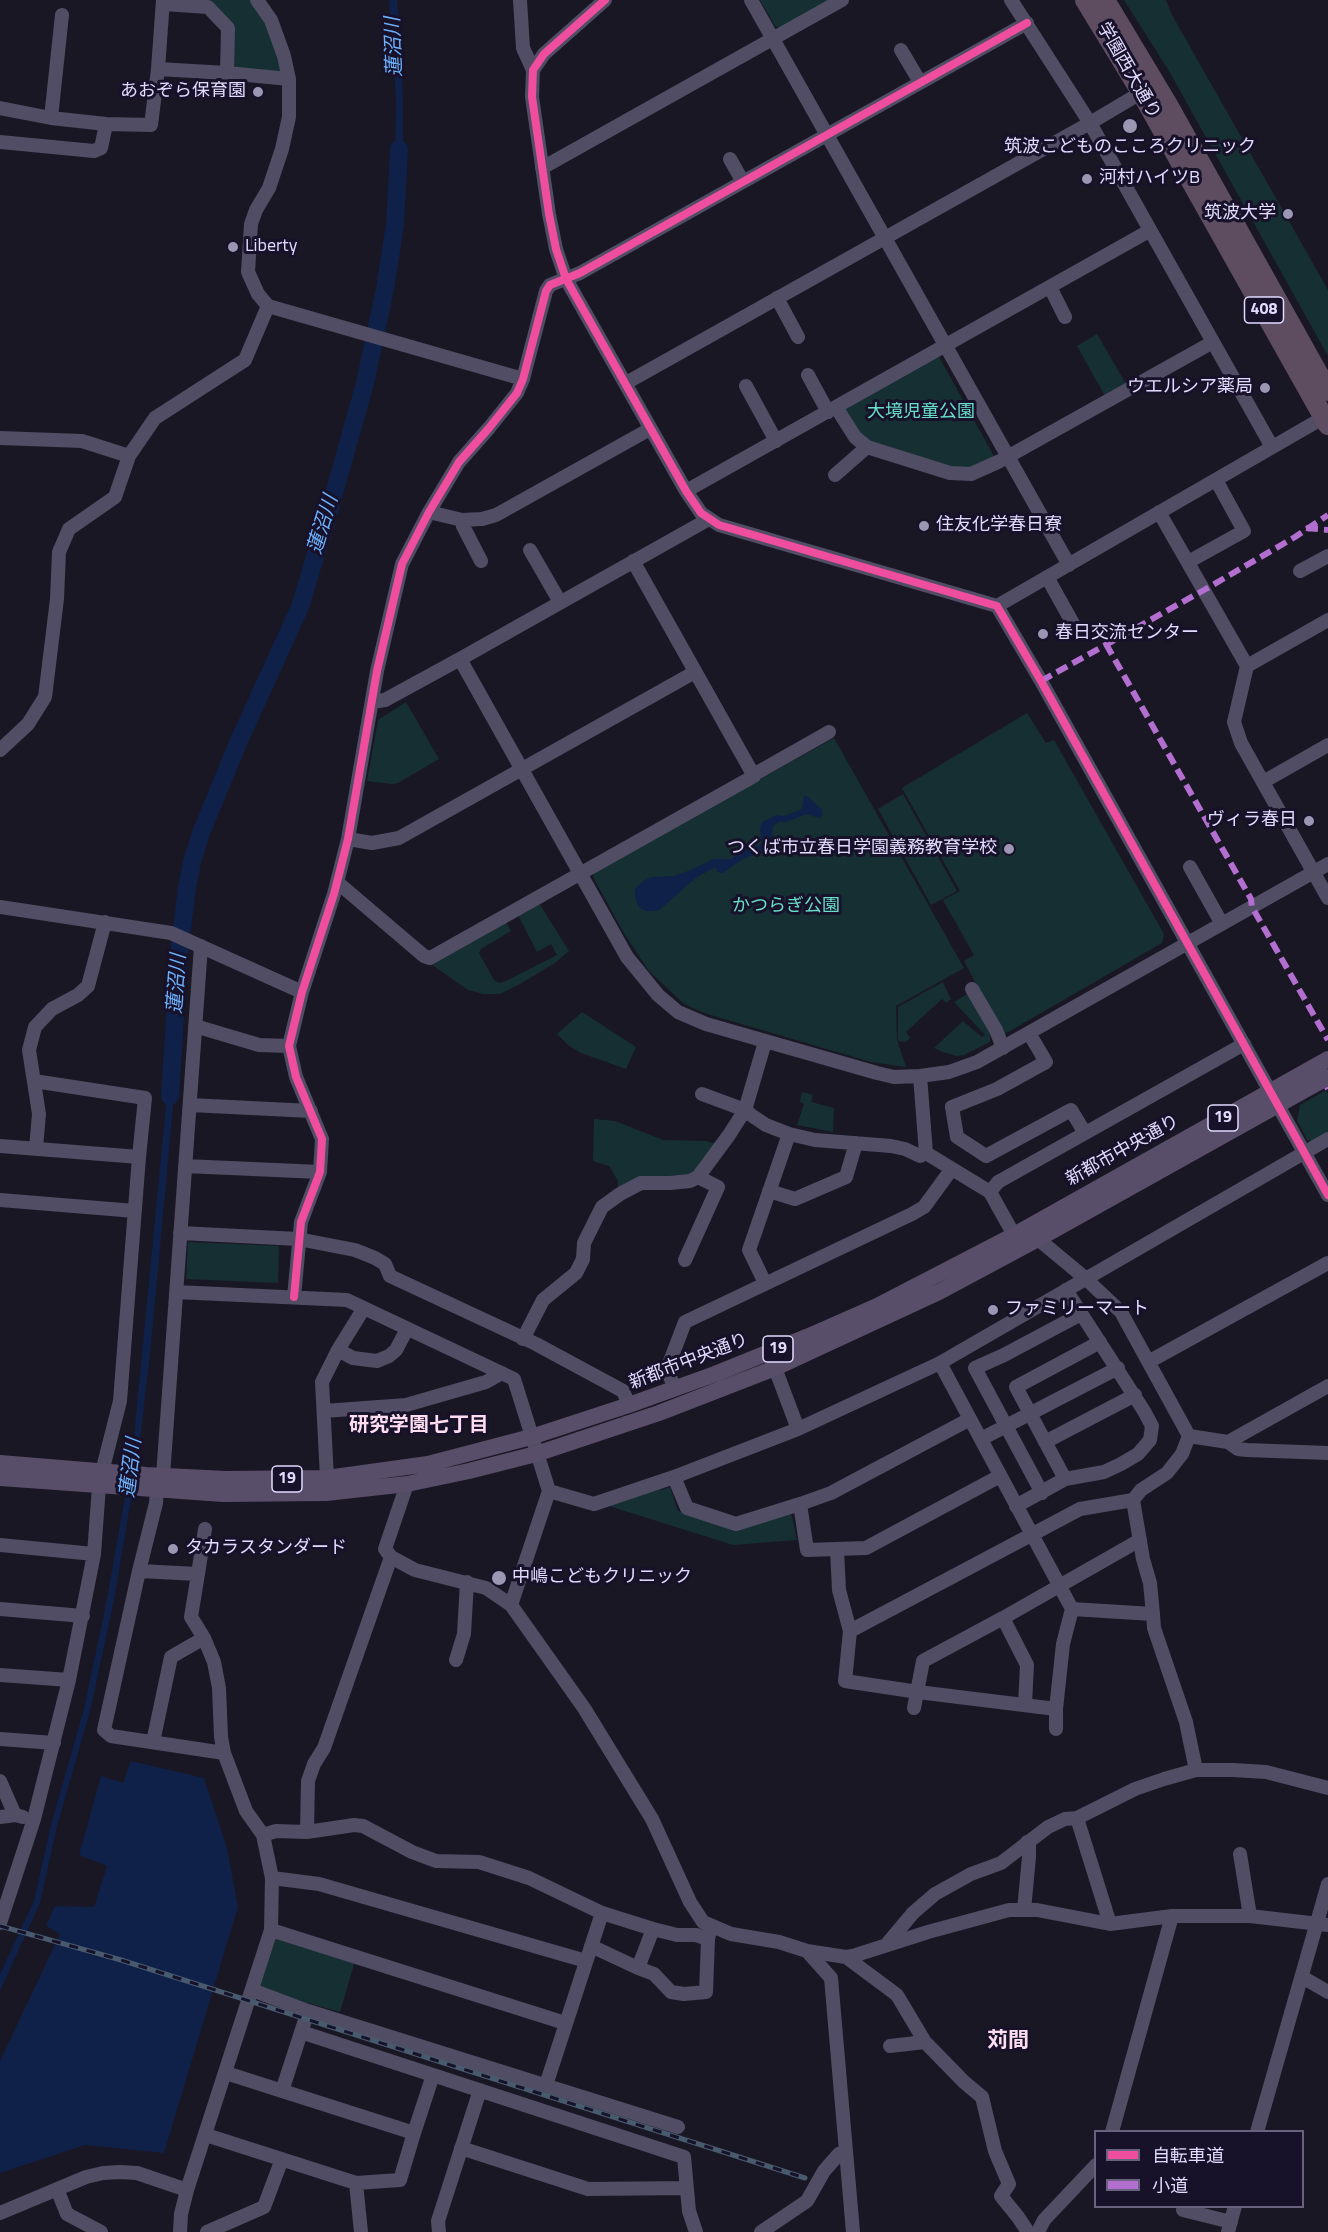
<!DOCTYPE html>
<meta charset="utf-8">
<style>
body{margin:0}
#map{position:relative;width:1328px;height:2232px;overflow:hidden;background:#1a1724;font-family:"Titillium Web","Noto Sans JP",sans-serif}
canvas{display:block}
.legend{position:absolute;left:1094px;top:2130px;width:210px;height:78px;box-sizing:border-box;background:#17112a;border:2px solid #68627f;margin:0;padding:8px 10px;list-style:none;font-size:18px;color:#e1dbfe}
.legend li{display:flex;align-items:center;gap:12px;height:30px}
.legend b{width:30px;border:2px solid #68627f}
</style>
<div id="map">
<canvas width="1328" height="2232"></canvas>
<ul class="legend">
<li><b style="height:8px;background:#ef4d9e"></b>自転車道</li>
<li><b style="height:8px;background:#b36fd0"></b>小道</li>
</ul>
</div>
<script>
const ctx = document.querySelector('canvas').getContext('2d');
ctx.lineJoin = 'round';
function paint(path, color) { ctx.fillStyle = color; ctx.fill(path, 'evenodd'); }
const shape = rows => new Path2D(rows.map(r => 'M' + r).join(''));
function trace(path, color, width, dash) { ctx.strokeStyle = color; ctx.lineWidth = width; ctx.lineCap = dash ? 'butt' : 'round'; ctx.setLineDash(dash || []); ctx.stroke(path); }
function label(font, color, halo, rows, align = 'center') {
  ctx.font = font + ' "Titillium Web","Noto Sans JP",sans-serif'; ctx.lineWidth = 6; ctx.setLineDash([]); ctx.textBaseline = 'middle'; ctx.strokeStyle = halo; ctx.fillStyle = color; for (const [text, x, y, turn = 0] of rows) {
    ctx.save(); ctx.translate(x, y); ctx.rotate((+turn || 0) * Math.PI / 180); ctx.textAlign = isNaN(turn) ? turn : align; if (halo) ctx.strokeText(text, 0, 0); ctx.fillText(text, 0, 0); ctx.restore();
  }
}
paint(shape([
 [202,0,252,0,265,20,283,72,234,70,233,26],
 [760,0,833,0,782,29,775,26],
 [1124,0,1166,0,1172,15,1328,290,1328,356,1169,71],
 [1097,334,1126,384,1105,396,1077,346],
 [938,355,995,458,982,466,958,470,865,440,845,412,847,406],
 [406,702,439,759,398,783,392,784,367,781,378,720],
 [1027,713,1046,743,1054,740,1164,934,1162,943,1003,1035,964,961,974,955,943,900,960,891,902,788],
 [834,738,964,968,896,1006,897,1040,906,1067,871,1062,704,1013,684,1004,649,971,625,935,593,877,594,871],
 [903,794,957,891,931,905,878,809],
 [539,903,569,951,555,963,520,984,500,994,483,994,468,990,431,964,506,922,511,931,481,949,479,953,494,980,499,983,506,981,557,955,551,944,537,952,518,915],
 [943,982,951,999,946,1003,942,999,906,1032,910,1038,906,1042,898,1041,898,1007],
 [969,993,990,1032,990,1042,964,1055,957,1056,943,1052,934,1048,963,1021,982,1037,985,1035,954,1002],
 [582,1012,636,1047,626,1069,581,1053,568,1045,557,1034],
 [1326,1090,1328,1094,1328,1134,1314,1142,1307,1140,1297,1120,1300,1105],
 [802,1092,813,1095,811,1102,834,1108,833,1132,797,1125,804,1104,800,1102],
 [594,1119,615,1121,663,1140,706,1141,716,1144,692,1175,618,1193,618,1181,609,1166,593,1161],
 [188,1242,279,1246,278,1283,186,1279],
 [659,1486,661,1490,670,1487,678,1511,736,1529,788,1512,792,1516,797,1540,733,1545,609,1506,611,1501],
 [280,1936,355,1961,340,2012,262,1990,258,1981,272,1939]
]), '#162f32');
paint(shape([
 [389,0,397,0,400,30,403,98,403,174,395,173,396,99],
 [804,796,807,796,822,810,822,816,819,818,806,814,787,822,778,822,773,826,771,844,762,852,741,860,723,873,717,872,716,867,697,877,658,911,646,911,639,907,635,898,635,889,643,881,652,877,674,876,688,871,714,859,731,859,746,849,754,849,762,843,760,829,762,822,777,815,784,816,800,810,802,808],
 [169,1074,176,1075,151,1345,138,1458,114,1600,90,1711,57,1826,40,1903,0,1991,0,1974,34,1901,51,1825,84,1709,107,1599,132,1457],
 [131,1761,204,1778,227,1848,238,1907,164,2153,85,2145,0,2173,0,2061,60,1934,46,1926,55,1906,94,1907,107,1866,79,1855,101,1776,123,1783]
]), '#0f2148');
trace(shape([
 [170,1096,179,954,187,888,192,862,201,833,238,743,300,607,332,501,365,383,385,289,395,225,399,149]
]), '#0f2148', 18);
trace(shape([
 [257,0,271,20,284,56,289,79,289,117,282,149,269,188,256,210,251,224,248,272,258,294,268,306],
 [520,0,523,48,533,70],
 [605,0,544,54,533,70,532,97,549,214,556,249,566,279,686,491,701,513,719,525,997,606,1041,681,1328,1195],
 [751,0,1069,565],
 [1011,0,1090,123,1272,447],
 [901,50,920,82],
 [158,69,227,73,228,28,208,7,163,4],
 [227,73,289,79],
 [0,108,51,118,106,124,151,125,158,69,163,0],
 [51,118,62,15],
 [0,142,94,151,101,148,106,124],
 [730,159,743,182],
 [542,168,842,0],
 [1050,287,1065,317],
 [777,298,798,337],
 [808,375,828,412],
 [626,383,1090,123,1149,88],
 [746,386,776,441],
 [836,407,855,437,867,447,950,473,971,474,1000,461,1213,342],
 [0,438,82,441,129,456],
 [835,475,867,447],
 [686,491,1149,231],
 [429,512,462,520,482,519,496,515,650,429],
 [1159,512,1247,666],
 [462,520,463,526,481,561],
 [530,550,560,602],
 [1188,562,1244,531,1216,480],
 [1300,571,1328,556],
 [1047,577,1076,629],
 [997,606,1328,415],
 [1328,620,1247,666,1234,722,1241,743,1328,898],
 [460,659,627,957,658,995,678,1012,706,1024,877,1073,894,1077,920,1076,949,1072,977,1062,1328,864],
 [372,702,385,700,460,659,709,519],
 [0,750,28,724,45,697,57,599,59,552,69,529,115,497,129,456,155,418,245,360,268,306,523,379],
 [753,775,829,732],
 [1263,782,1328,745],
 [348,839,372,843,399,838,695,672],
 [1190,867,1222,924],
 [337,882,424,956,430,958,754,776,633,561],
 [0,907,171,933,302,992],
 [972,989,996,1030,1003,1048],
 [195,1026,259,1045,289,1046],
 [1029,1033,1046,1062,997,1089,952,1107,957,1137,986,1156,1071,1110,1085,1133],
 [765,1042,745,1110,751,1115,766,1125,789,1134,815,1140,891,1146,905,1149,920,1156,926,1153],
 [920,1076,926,1153,990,1192,1014,1235],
 [190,1105,311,1111],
 [0,1146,139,1157,145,1098,34,1081],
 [36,1148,39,1114,29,1050,35,1027,52,1009,78,995,88,986,105,922],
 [185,1166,320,1172],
 [769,1191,795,1199,846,1177,856,1143],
 [990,1192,998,1182,1244,1044],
 [0,1200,135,1211],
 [180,1233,298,1239,355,1250,375,1258,385,1264,390,1276,536,1344,623,1391,629,1405],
 [1038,1239,1085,1278,1121,1312,1189,1436,1228,1442,1328,1386],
 [685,1260,718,1187,698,1177],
 [765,1283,749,1250,789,1134],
 [176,1292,347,1300,514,1379,549,1491,511,1605,584,1708,652,1819,690,1902,703,1922,731,1934,779,1942,807,1951,831,1978,853,2232],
 [294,1297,301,1222,320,1172,322,1139,296,1077,289,1046,302,992,334,894,348,839,377,671,402,564,429,512,459,462,489,428,517,393,523,379,546,291,550,285,580,273,1027,23],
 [523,1339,543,1300,576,1273,583,1259,584,1243,602,1207,620,1194,641,1183,670,1183,690,1181,698,1177,729,1135,745,1110,702,1094],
 [338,1350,353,1358,377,1361,389,1356,396,1350,407,1329],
 [1150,1361,1328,1263],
 [775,1368,798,1429],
 [675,1389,667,1369,685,1322,912,1214,924,1207,951,1170],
 [324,1411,406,1405,486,1382,502,1373],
 [981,1439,1118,1368],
 [1045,1442,1135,1395],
 [1228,1442,1238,1449,1247,1450,1328,1453],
 [102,1472,120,1401,139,1157],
 [163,1476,201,946],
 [674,1477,687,1508,736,1524,800,1504,807,1550,866,1548,1000,1476],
 [327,1478,322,1382,338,1350,364,1308],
 [1065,1479,1016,1387,1100,1342],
 [407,1484,385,1549,391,1557,415,1570,486,1588,511,1605],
 [157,1490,156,1503,139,1571,198,1574,191,1617,204,1638,214,1662,219,1688,221,1737,224,1753,246,1811,263,1835,272,1878,271,1930,187,2190,181,2214,180,2232],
 [549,1491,594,1504,674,1477,798,1429,940,1363,1328,1139],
 [1042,1493,975,1368,1004,1355,1081,1314],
 [800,1504,831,1493,970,1419],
 [1016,1506,1065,1479,1104,1472,1121,1464,1138,1454,1150,1440,1152,1426,1144,1411,1066,1290],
 [0,1545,94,1554],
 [837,1550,839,1590,850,1631,845,1681,918,1692,1056,1709,1063,1644,1072,1609,940,1363],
 [139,1571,104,1730,111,1736,224,1753],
 [198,1574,205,1529],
 [0,1609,83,1616],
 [1072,1609,1153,1614,1150,1583,1143,1559,1133,1500],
 [1153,1614,1154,1628,1186,1722,1196,1770],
 [1003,1618,1027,1665,1025,1704],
 [850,1631,1080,1509,1133,1500,1141,1490,1167,1473,1182,1454,1189,1436],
 [456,1660,464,1634,467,1582],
 [0,1675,69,1680],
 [914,1708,923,1661,1003,1618,1140,1540],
 [1056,1729,1056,1709],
 [0,1739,54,1743],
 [153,1742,171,1657,204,1638],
 [0,1781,15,1815],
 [0,1817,15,1815,23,1817],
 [1077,1818,1110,1924],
 [307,1832,308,1781,314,1764,324,1748,391,1557],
 [263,1835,276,1831,307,1832,354,1825,363,1826,412,1852,436,1861,479,1862,529,1878,602,1913,653,1929,677,1935,696,1935,708,1939,711,1926],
 [1240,1854,1250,1916],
 [272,1878,319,1884,586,1961],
 [1024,1910,1029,1857,1029,1845,1027,1842],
 [0,1923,34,1819,69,1680,94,1554,99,1486],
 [653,1929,638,1968,654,1974,671,1992,684,1994,706,1992,708,1939],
 [271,1930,565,2023],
 [887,1944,913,1913,935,1894,971,1874,1001,1863,1048,1827,1065,1819,1077,1818,1135,1789,1164,1779,1196,1770,1233,1770,1266,1772,1328,1788],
 [591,1946,638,1968],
 [807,1951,846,1957,856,1955,928,1932,1009,1910,1037,1910,1110,1924,1172,1916,1250,1916,1328,1925],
 [846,1957,897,1995,925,2042,964,2082,982,2097,995,2151,1009,2184,1001,2196,1018,2217,1028,2232],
 [1302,1977,1328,1992],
 [252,1990,308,2011,678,2127],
 [301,2032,684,2157,689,2211,696,2232],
 [890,2046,925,2042],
 [226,2073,414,2133,400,2180,356,2183],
 [546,2085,602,1913],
 [282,2091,308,2011],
 [1112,2132,1172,1916],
 [1257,2132,1328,1884],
 [414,2133,433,2075],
 [206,2135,356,2183,361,2232],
 [461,2148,588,2189,687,2188],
 [57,2189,67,2214,101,2232],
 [1183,2210,1231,2222],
 [0,2213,86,2177,103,2173,120,2172,137,2173,187,2190],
 [207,2232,264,2207,282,2159],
 [439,2232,438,2221,480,2090],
 [761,2232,807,2201,824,2171,839,2154,846,2151],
 [1038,2232,1044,2220,1096,2165],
 [1228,2232,1235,2206]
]), '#504d65', 14);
trace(shape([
 [0,1463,146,1475,226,1479,327,1478,428,1464,531,1437,629,1405,715,1374,809,1336,877,1306,1014,1235,1328,1059],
 [0,1478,223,1494,326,1493,407,1484,469,1471,536,1454,659,1413,775,1368,939,1292,1038,1239,1328,1077]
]), '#594e69', 16);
trace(shape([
 [1085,0,1141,92,1328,425],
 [1105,0,1168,105,1328,391]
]), '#5e4c61', 20);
const rail = shape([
 [0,1926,121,1960,805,2178]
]);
trace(rail, '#485b6e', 5);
trace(rail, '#17112a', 3, [9]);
trace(shape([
 [1306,528,1328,530],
 [1106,644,1251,899,1252,907,1328,1040],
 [1041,681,1204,590,1295,537,1328,515],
 [1327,1087,1328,1089]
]), '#b36fd0', 6, [12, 6]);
trace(shape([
 [605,0,544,54,533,70,532,97,549,214,556,249,566,279,686,491,701,513,719,525,997,606,1041,681,1328,1195],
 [294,1297,301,1222,320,1172,322,1139,296,1077,289,1046,302,992,334,894,348,839,377,671,402,564,429,512,459,462,489,428,517,393,523,379,546,291,550,285,580,273,1027,23]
]), '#ef4d9e', 8);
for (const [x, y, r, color] of [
 [258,92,6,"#9b96b2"],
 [1130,126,8,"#9b96b2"],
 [1087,179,6,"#9b96b2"],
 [1288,214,6,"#9b96b2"],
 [233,247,6,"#9b96b2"],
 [1265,388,6,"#9b96b2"],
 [924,526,6,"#9b96b2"],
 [1043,634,6,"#9b96b2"],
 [1309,821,6,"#9b96b2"],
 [1009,849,6,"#9b96b2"],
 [993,1310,6,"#9b96b2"],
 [173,1549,6,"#9b96b2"],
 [499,1578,8,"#9b96b2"]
]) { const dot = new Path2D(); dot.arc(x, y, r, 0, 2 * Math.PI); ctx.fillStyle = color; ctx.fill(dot); trace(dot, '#17112a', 2); }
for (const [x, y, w] of [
 [1264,310,39],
 [1223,1118,30],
 [778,1349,30],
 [287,1479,30]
]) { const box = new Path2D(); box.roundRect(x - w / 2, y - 13, w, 26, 4.5); ctx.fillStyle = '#17112a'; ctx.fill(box); trace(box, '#e1dbfe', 1.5); }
label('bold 16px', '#e1dbfe', null, [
 ["408",1264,310],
 ["19",1223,1118],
 ["19",778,1349],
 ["19",287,1479]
]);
label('18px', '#e1dbfe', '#17112a', [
 ["学園西大通り",1128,71,60],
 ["新都市中央通り",1123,1151,-29],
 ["新都市中央通り",689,1362,-21]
]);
label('18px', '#e1dbfe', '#17112a', [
 ["あおぞら保育園",246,92,"right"],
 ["筑波こどものこころクリニック",1130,148,"center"],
 ["河村ハイツB",1099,179],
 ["筑波大学",1276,214,"right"],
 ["Liberty",245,247],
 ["ウエルシア薬局",1253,388,"right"],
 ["住友化学春日寮",936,526],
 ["春日交流センター",1055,634],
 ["ヴィラ春日",1297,821,"right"],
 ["つくば市立春日学園義務教育学校",997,849,"right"],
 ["ファミリーマート",1005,1310],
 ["タカラスタンダード",185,1549],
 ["中嶋こどもクリニック",512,1578]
], 'left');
label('18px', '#67dec8', '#17112a', [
 ["大境児童公園",921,413],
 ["かつらぎ公園",786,907]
]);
label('italic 20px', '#6cb1fc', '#17112a', [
 ["蓮沼川",395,47,-92],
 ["蓮沼川",324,525,-73],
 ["蓮沼川",178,984,-86],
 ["蓮沼川",132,1468,-83]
]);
label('bold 20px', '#feddf0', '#17112a', [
 ["研究学園七丁目",419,1426]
]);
label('bold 21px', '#feddf0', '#17112a', [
 ["苅間",1008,2042]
]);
</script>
